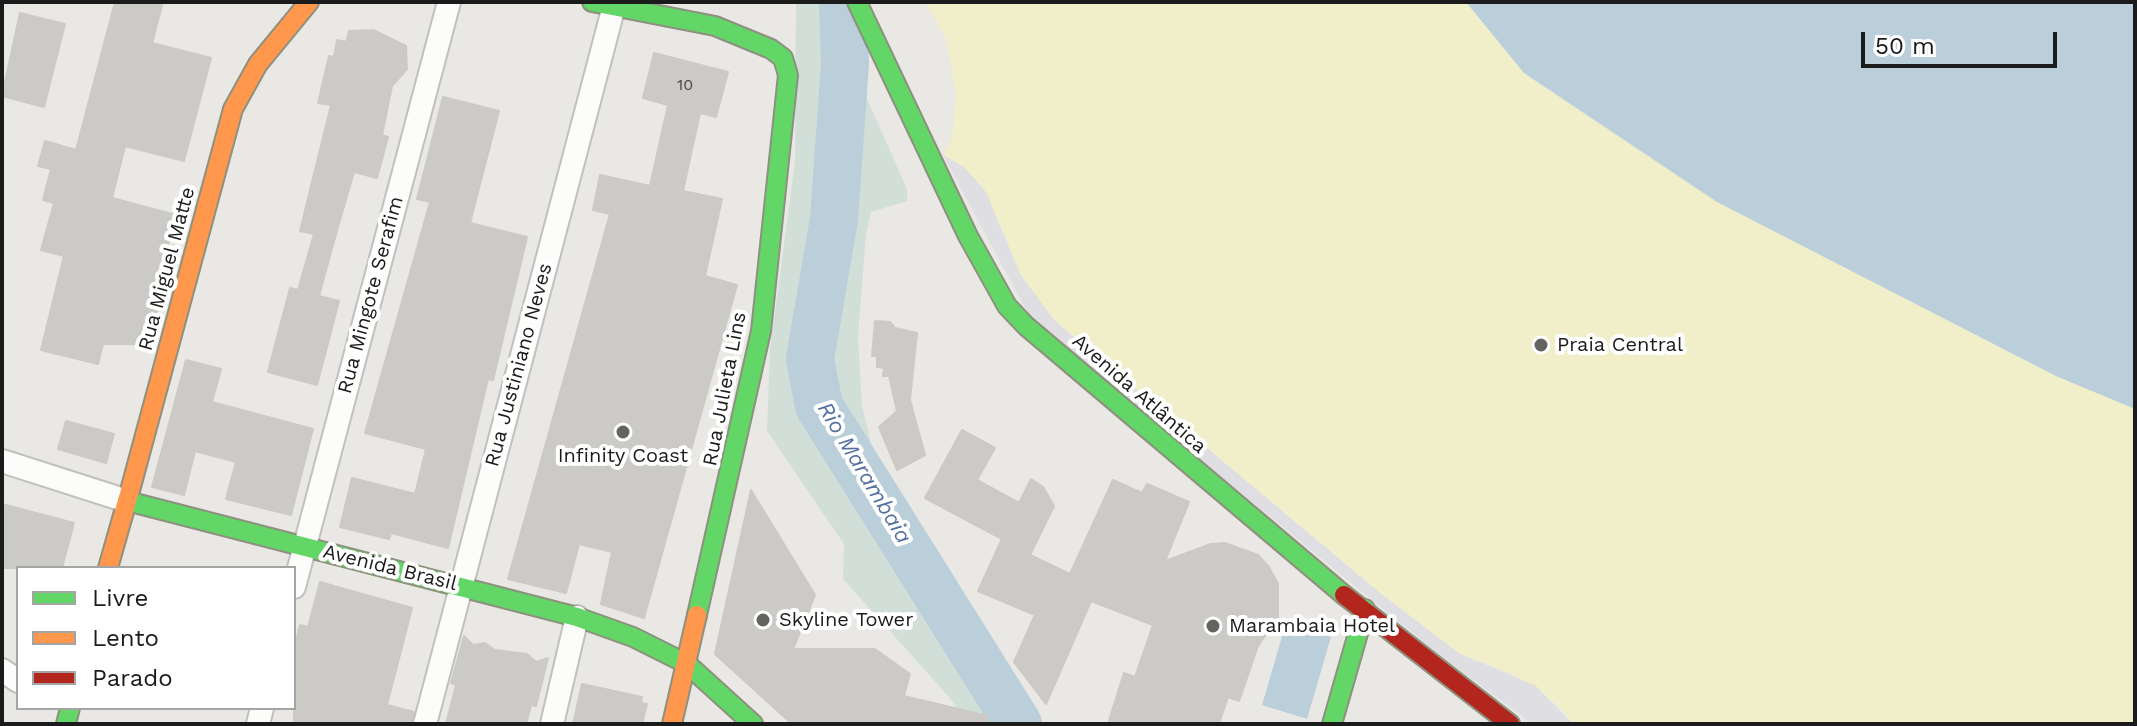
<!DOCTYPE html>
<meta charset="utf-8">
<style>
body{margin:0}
#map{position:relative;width:2137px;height:726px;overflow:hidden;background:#e9e8e4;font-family:"Work Sans",sans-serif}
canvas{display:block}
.frame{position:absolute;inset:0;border:4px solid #1b1b1b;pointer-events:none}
.legend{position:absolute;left:16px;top:566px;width:280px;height:144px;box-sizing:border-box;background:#fff;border:2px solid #a4a4a4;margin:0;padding:10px 14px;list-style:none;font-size:24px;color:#1b1b1b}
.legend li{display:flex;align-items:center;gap:16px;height:40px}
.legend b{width:40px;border:2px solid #a4a4a4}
.scale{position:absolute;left:1861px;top:32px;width:196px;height:36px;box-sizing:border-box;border:4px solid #1b1b1b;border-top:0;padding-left:10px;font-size:24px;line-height:28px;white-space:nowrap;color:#1b1b1b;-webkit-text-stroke:6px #fff;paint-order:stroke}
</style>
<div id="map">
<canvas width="2137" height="726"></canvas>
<div class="frame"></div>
<ul class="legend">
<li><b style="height:10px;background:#63d668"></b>Livre</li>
<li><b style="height:10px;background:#ff974d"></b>Lento</li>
<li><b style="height:10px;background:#b3261e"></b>Parado</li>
</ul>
<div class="scale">50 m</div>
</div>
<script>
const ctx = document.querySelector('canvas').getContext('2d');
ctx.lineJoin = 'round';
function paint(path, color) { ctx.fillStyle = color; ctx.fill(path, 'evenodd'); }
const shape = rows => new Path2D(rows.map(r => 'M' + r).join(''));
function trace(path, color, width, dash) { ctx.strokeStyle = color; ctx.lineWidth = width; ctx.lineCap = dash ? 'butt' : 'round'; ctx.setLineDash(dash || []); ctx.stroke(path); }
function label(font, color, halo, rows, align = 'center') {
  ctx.font = font + ' "Work Sans",sans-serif'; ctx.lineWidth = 8; ctx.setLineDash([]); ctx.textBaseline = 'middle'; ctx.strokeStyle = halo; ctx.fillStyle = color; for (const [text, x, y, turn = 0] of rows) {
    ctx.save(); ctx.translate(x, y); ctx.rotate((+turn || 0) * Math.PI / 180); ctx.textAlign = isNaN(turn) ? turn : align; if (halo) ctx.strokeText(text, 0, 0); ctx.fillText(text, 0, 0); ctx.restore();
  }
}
paint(shape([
 [796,2,824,2,907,189,907,201,871,212,866,234,858,336,862,406,877,468,895,520,942,589,976,631,1034,724,968,724,949,697,843,579,844,544,767,431,770,350,795,161]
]), '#d2dfd9');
paint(shape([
 [925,2,1466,2,1524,73,1717,202,2056,376,2135,409,2135,724,1573,724,1556,704,1513,674,1460,654,1380,593,1054,320,1020,274,1005,236,943,155,952,138,956,93,946,39]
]), '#f1eeca');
paint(shape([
 [943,155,964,167,986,192,1020,274,1054,320,1380,593,1460,654,1536,686,1573,724,1533,724,1439,655,1032,321]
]), '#dfdee2');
paint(shape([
 [1466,2,2135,2,2135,409,2056,376,1717,202,1524,73],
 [1286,623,1331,637,1307,719,1262,705]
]), '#bacfda');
trace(shape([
 [843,2,845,64,834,219,810,359,819,406,1018,724]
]), '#bacfda', 48);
const building = shape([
 [115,2,163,2,152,43,211,58,184,161,125,146,112,198,176,215,160,274,160,302,149,344,103,344,98,364,41,350,64,256,41,250,54,203,43,200,51,169,38,166,45,141,76,150,115,2],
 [20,13,65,24,44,107,2,96,20,13],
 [373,30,406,46,407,69,392,86,382,135,388,137,377,178,354,172,336,234,319,296,339,301,317,385,268,372,290,288,298,290,314,234,300,231,331,105,318,103,329,56,334,57,337,40,346,42,349,31,373,30],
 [654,53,728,72,716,117,700,113,683,191,722,199,705,276,737,285,644,618,601,604,612,552,579,544,566,593,508,579,610,214,593,210,600,175,650,186,668,105,643,98,654,53],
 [443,97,499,111,470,223,527,237,493,380,488,379,448,548,391,533,389,539,340,527,352,478,415,494,426,449,365,433,430,202,417,199,443,97],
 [875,321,890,322,895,328,917,333,910,400,925,455,897,470,879,427,897,411,889,376,883,376,884,368,877,367,877,356,872,356,875,321],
 [186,360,221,369,212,402,313,429,291,515,226,499,236,462,195,451,184,495,152,487,186,360],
 [66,421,114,434,106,463,58,449,66,421],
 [962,430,995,448,977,480,1019,503,1031,479,1043,487,1054,506,1030,555,1070,574,1113,480,1142,493,1147,484,1189,502,1165,561,1211,544,1225,543,1258,555,1269,567,1278,584,1278,617,1258,646,1239,701,1228,697,1219,724,1108,724,1124,673,1135,677,1153,625,1091,601,1046,704,1014,662,1035,615,978,591,1002,539,925,498,962,430],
 [751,490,815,595,793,649,875,649,910,674,904,696,988,716,987,724,792,724,715,654,751,490],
 [2,504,74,523,62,568,2,568,2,504],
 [320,582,412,608,387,705,414,712,411,724,294,724,294,649,300,625,308,627,320,582],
 [464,636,473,645,485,643,495,650,527,654,536,662,548,658,536,706,531,705,526,724,446,724,456,685,451,683,464,636],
 [582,684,642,697,641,703,647,704,642,724,573,724,582,684]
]);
paint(building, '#cccac7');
trace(building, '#cccac5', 2);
const street = shape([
 [2,461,127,501],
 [294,587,449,2],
 [2,670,18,681],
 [258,724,262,708],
 [425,724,614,6],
 [552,724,577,617]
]);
const fast = shape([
 [592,2,715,26,771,49,783,58,788,75,761,331,697,615],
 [857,2,968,236,1007,306,1026,326,1344,595],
 [128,498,127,501,577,617,633,637,687,664,753,724],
 [66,724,70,708],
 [1332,724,1365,609]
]);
const slow = shape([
 [128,498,233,109,258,64,309,2],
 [108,568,127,501],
 [672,724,697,615]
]);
const jam = shape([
 [1344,595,1510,724]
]);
trace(street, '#c0c0be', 26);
trace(fast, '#8d917e', 22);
trace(slow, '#8d917e', 22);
trace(jam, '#8d917e', 22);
trace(street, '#fcfcfb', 22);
trace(fast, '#63d668', 18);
trace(slow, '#ff974d', 18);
trace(jam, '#b3261e', 18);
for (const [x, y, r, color] of [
 [1541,345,8,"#636361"],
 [623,432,8,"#636361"],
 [763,620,8,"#636361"],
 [1213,626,8,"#636361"]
]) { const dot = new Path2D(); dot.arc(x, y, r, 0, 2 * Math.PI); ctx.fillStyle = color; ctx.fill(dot); trace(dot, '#fff', 3); }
label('16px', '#474746', null, [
 ["10",685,85]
]);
label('20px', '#1b1b1b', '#fff', [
 ["Rua Miguel Matte",167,269,-75],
 ["Rua Mingote Serafim",371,295,-75],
 ["Rua Justiniano Neves",519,365,-75],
 ["Rua Julieta Lins",725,389,-79],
 ["Avenida Atlântica",1139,394,41],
 ["Avenida Brasil",390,568,14]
]);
label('20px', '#1b1b1b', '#fff', [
 ["Praia Central",1557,345],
 ["Infinity Coast",623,456,"center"],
 ["Skyline Tower",779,620],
 ["Marambaia Hotel",1229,626]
], 'left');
label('italic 22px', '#526fa0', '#fff', [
 ["Rio Marambaia",864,473,59]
]);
</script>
